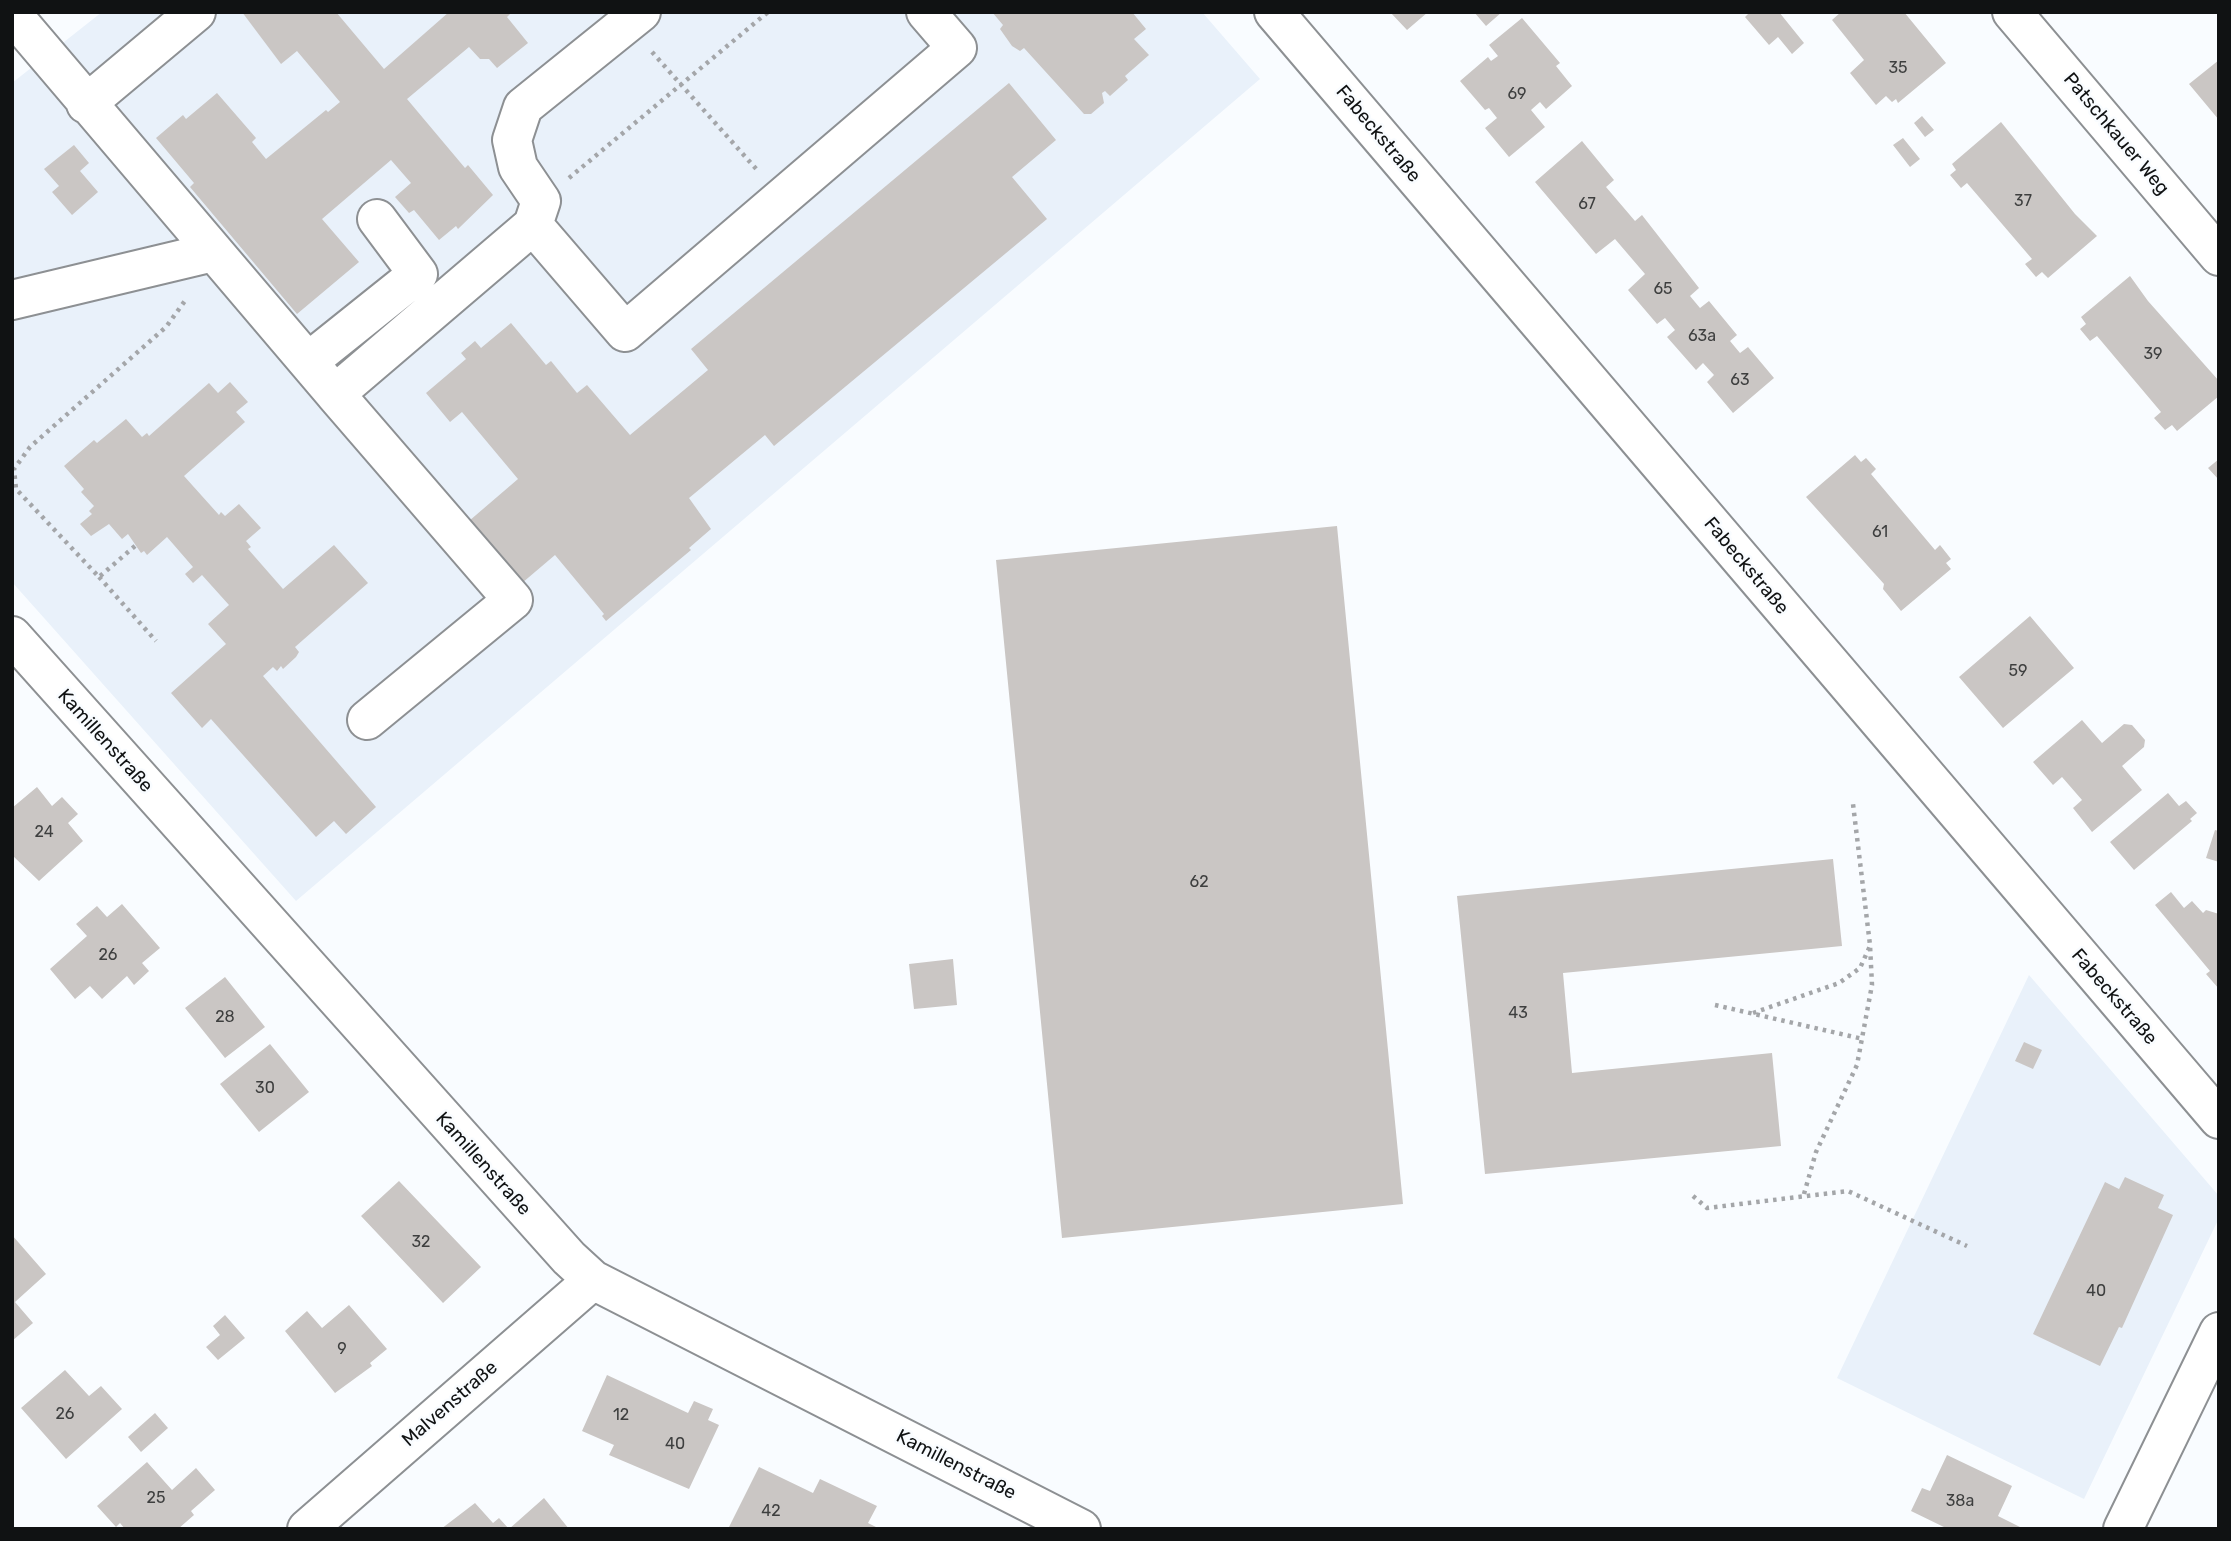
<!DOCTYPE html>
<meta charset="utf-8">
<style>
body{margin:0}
#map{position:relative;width:2231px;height:1541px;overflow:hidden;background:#f9fcff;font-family:Rubik,sans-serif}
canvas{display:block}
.frame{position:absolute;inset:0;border:14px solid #101213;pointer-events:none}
</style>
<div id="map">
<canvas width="2231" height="1541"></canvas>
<div class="frame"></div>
</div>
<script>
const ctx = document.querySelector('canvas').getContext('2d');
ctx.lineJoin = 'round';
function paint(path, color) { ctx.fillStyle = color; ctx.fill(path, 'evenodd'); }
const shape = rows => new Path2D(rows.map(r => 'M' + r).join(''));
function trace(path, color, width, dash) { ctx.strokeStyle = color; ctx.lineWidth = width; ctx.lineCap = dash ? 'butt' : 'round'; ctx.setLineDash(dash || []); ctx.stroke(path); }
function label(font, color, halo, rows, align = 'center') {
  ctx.font = font + ' Rubik,sans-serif'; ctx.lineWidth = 5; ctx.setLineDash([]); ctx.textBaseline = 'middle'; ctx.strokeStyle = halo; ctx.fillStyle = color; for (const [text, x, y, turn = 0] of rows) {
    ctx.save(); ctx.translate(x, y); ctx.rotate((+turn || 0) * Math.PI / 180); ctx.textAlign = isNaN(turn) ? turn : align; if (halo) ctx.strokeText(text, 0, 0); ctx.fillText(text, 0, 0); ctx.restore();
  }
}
paint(shape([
 [102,12,1202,12,1260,79,296,901,12,582,12,83],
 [2029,975,2219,1196,2219,1218,2084,1499,1837,1378]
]), '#e9f1fa');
paint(shape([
 [242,12,336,12,384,69,449,12,512,12,507,17,528,43,497,68,489,59,480,59,469,47,407,99,465,168,468,165,493,195,458,229,456,226,439,240,414,210,409,213,395,197,411,183,391,160,322,219,359,262,297,314,190,187,194,183,156,138,183,115,186,119,217,93,256,138,252,142,266,159,326,110,328,112,340,102,297,51,281,64],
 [992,12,1132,12,1146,29,1134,39,1149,55,1125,76,1128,80,1110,96,1105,91,1102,93,1104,103,1091,114,1084,114,1024,48,1020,51,1012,46,1000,29,1003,25],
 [1390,12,1428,12,1407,30],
 [1474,12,1502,12,1486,26],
 [1750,12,1779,12,1804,43,1792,54,1778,37,1769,45,1745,17],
 [1841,12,1904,12,1946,63,1898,103,1896,99,1892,102,1886,96,1876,105,1850,73,1864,60,1832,20],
 [1522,18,1560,63,1556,66,1572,86,1546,109,1540,102,1531,110,1545,127,1509,157,1485,128,1497,118,1489,108,1485,110,1460,81,1488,57,1491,61,1498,56,1489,45],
 [2219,60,2219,120,2189,84],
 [1009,83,1056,140,1012,177,1047,219,774,446,765,435,689,498,711,529,689,548,691,550,606,621,602,616,604,614,555,555,522,583,469,521,518,479,462,412,450,422,426,393,466,359,461,353,475,341,481,348,511,323,546,365,551,361,577,393,587,385,630,435,708,370,691,349],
 [1922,116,1934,130,1925,137,1914,123],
 [2001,122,2075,214,2097,236,2048,278,2042,272,2036,277,2025,264,2032,259,1967,183,1961,188,1950,175,1956,170,1952,164],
 [1903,138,1920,159,1910,167,1893,145],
 [1582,141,1614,180,1606,187,1635,221,1642,215,1699,288,1690,296,1700,308,1709,301,1737,335,1730,341,1740,353,1748,347,1774,378,1733,413,1707,382,1714,375,1703,363,1696,370,1667,337,1675,330,1665,318,1657,324,1628,290,1645,274,1615,239,1596,254,1535,182],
 [74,145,89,163,80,171,98,192,72,215,52,192,59,186,44,169],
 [2130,276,2148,301,2219,381,2219,396,2177,431,2172,425,2165,430,2154,418,2161,412,2097,336,2090,341,2080,329,2086,324,2081,317],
 [230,382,248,402,236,412,245,422,184,476,219,515,221,512,225,516,239,504,261,528,246,541,251,547,248,549,283,589,334,545,368,583,295,647,299,652,296,657,283,669,281,666,277,671,273,667,263,676,376,807,346,834,334,821,316,837,211,719,202,728,171,693,226,644,208,624,229,605,202,575,193,583,185,574,193,567,167,537,147,555,144,551,141,553,128,534,122,539,109,524,91,536,80,524,92,514,89,511,94,506,81,492,84,489,64,466,94,440,97,443,126,419,142,437,147,433,149,436,209,383,218,393],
 [1855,455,1861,462,1866,458,1876,469,1871,474,1935,550,1940,545,1951,559,1946,563,1951,569,1901,611,1883,589,1884,584,1806,497],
 [2219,459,2219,480,2208,468],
 [1337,526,1403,1204,1062,1238,996,560],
 [2030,616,2074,668,2003,728,1959,677],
 [2082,720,2102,743,2124,724,2132,725,2145,740,2144,747,2122,766,2142,790,2092,832,2073,808,2082,800,2062,777,2053,785,2033,762],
 [37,787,52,806,62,797,78,814,68,823,83,841,39,881,12,855,12,808],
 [2168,793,2179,806,2186,801,2197,813,2190,819,2192,821,2134,870,2110,842],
 [2215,830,2219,831,2219,862,2206,858],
 [1833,859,1842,946,1563,973,1572,1073,1772,1053,1781,1146,1485,1174,1457,896],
 [2171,892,2184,908,2192,901,2203,913,2206,910,2219,914,2219,989,2206,974,2210,971,2155,905],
 [122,904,160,948,142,963,149,971,134,985,127,976,102,999,90,986,75,999,50,969,87,936,76,924,97,906,107,917],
 [953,959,957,1005,914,1009,909,964],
 [225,977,265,1027,225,1058,185,1008],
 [2024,1042,2042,1050,2033,1069,2015,1061],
 [270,1044,309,1092,259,1132,220,1084],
 [2125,1177,2164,1195,2158,1208,2173,1215,2122,1328,2119,1327,2100,1366,2033,1334,2105,1182,2119,1189],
 [399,1181,481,1267,443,1303,361,1216],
 [12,1235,46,1274,15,1302,33,1323,12,1341],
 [349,1305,387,1349,370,1363,372,1366,335,1393,285,1331,307,1311,322,1328],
 [225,1315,245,1338,218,1360,206,1347,220,1335,213,1326],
 [65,1370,89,1396,101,1386,122,1409,66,1459,21,1408],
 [607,1375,688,1413,694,1401,713,1409,708,1420,719,1425,689,1489,609,1455,614,1445,582,1431],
 [155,1413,168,1428,141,1452,128,1437],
 [1947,1455,2012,1486,1998,1516,2024,1529,1948,1529,1911,1511,1922,1488,1930,1491],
 [147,1462,172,1490,196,1468,215,1490,191,1511,194,1515,178,1529,125,1529,120,1523,116,1527,97,1506],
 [759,1467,813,1493,820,1479,877,1506,868,1523,880,1529,728,1529],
 [544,1498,569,1529,509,1529],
 [475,1503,493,1523,499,1518,509,1529,441,1529]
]), '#cac6c4');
const minor = shape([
 [1274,12,2219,1119],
 [2012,12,2219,256],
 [12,14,335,394,533,225,625,332,957,48,926,12],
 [86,104,196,12],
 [533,225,541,201,518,167,512,140,523,107,641,12],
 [12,300,213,252],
 [308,362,418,274,377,219],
 [335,394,513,600,367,720],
 [12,636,569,1258,593,1280,1081,1529],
 [307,1529,593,1280]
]);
const major = shape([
 [2123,1529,2219,1332]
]);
trace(minor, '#8d9093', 42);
trace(major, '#8d9093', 42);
trace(shape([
 [652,52,758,171],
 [569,178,768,12],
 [135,546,99,577,16,489,14,469,30,447,166,327,187,298],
 [99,577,156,641],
 [1715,1005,1863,1039],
 [1753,1013,1839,983,1860,968,1870,946],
 [1804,1194,1816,1152,1857,1065,1872,985,1870,945,1853,804],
 [1693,1196,1707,1208,1848,1191,1967,1246]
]), '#a4a6a9', 4.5, [3.5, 5]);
trace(minor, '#fff', 38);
trace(major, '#fff', 38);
label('16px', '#3e3f3f', null, [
 ["35",1898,68],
 ["69",1517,94],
 ["37",2023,201],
 ["67",1587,204],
 ["65",1663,289],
 ["63a",1702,336],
 ["39",2153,354],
 ["63",1740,380],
 ["61",1880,532],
 ["59",2018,671],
 ["24",44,832],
 ["62",1199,882],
 ["26",108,955],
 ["43",1518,1013],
 ["28",225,1017],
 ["30",265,1088],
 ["32",421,1242],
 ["40",2096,1291],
 ["9",342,1349],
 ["26",65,1414],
 ["12",621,1415],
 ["40",675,1444],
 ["25",156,1498],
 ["38a",1960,1501],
 ["42",771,1511]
]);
label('19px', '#101213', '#f9fcff', [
 ["Fabeckstraße",1378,134,50],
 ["Patschkauer Weg",2116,134,50],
 ["Fabeckstraße",1746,566,50],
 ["Kamillenstraße",105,741,48],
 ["Fabeckstraße",2114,997,49],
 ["Kamillenstraße",483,1164,48],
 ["Malvenstraße",450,1404,-41],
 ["Kamillenstraße",956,1465,27]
]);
</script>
